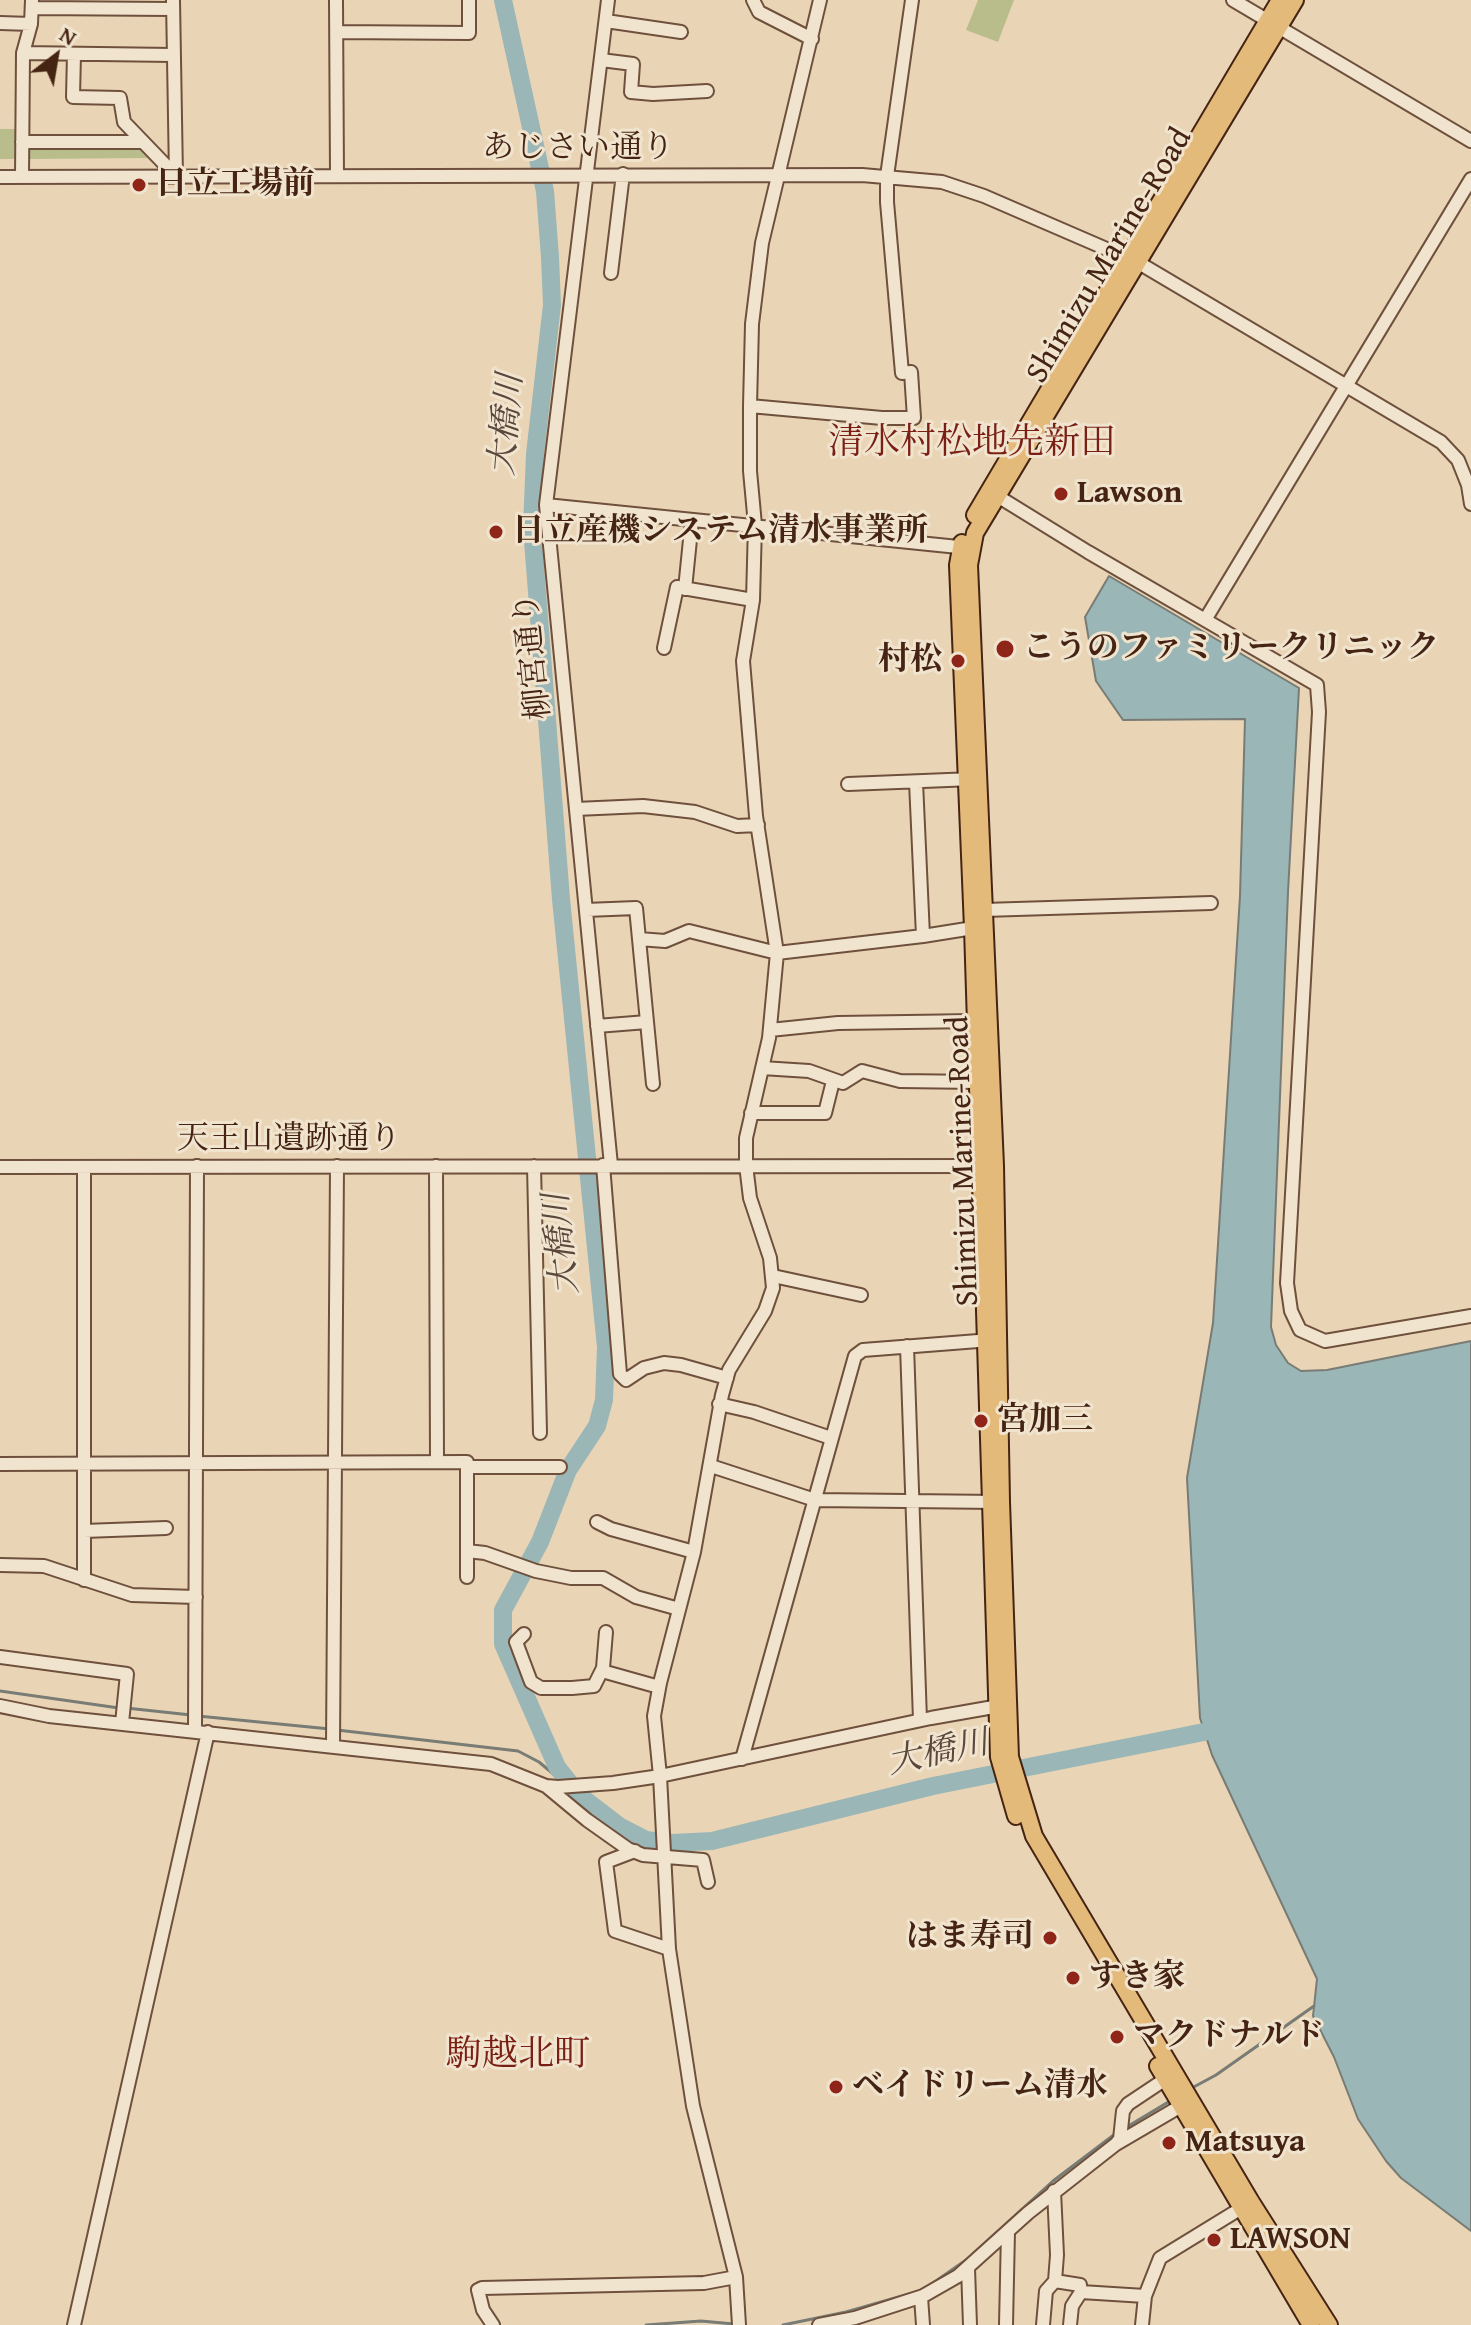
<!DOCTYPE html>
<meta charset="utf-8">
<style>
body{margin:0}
#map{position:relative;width:1471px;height:2325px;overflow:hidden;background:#e9d5b5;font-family:"Gentium Book Plus",serif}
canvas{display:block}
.north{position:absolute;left:16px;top:16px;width:80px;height:80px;-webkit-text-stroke:6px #f1e4cf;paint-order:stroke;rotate:31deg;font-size:22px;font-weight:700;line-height:32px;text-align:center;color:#462413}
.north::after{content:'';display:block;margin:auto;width:28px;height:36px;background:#462413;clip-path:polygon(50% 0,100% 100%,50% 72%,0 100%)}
</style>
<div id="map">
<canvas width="1471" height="2325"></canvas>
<div class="north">N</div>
</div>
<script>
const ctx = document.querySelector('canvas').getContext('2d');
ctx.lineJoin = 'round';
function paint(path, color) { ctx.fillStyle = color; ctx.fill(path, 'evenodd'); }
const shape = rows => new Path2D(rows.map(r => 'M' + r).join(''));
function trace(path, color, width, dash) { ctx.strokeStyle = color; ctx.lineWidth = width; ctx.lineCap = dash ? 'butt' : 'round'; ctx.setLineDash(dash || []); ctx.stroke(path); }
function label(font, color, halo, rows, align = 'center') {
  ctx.font = font + ' "Gentium Book Plus","Noto Serif JP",serif'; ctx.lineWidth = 6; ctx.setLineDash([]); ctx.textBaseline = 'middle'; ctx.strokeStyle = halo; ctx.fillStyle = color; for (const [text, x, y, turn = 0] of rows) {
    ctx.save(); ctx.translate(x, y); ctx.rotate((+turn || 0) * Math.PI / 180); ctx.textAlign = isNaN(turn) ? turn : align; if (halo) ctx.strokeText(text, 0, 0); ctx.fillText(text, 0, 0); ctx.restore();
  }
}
paint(shape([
 [978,0,1014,0,998,42,966,30],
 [0,129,17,129,17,156,13,159,0,159],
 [142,145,150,158,26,159,27,146]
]), '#b9bd8c');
const water = shape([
 [1109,576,1299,688,1288,892,1271,1327,1276,1345,1288,1363,1301,1371,1327,1370,1471,1341,1471,2231,1401,2178,1386,2161,1358,2119,1334,2057,1313,2016,1317,1979,1212,1755,1200,1718,1187,1478,1213,1323,1240,896,1245,719,1123,720,1096,681,1085,617,1109,576]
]);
paint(water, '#9ab6b6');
trace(water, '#787c75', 2);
trace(shape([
 [0,1691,119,1708],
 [126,1708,191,1715],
 [198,1716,330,1729],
 [337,1730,518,1751,539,1762,563,1782],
 [571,1789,580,1796],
 [1190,2089,1216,2075,1314,2006],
 [1125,2128,1170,2101],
 [646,2325,701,2321,734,2324],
 [783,2325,846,2312,923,2290,966,2260,1053,2181,1115,2134]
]), '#787c75', 3);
trace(shape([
 [503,0,545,191,550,257,552,305,535,454,532,528,561,899,606,1347,604,1400,597,1426,568,1470,540,1542,503,1610,503,1644,557,1767,580,1796,619,1826,646,1840,673,1843,712,1841,933,1786,1204,1732]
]), '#9ab6b6', 18);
const minor = shape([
 [173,0,176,176],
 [336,0,337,175],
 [608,0,546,505,611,1165],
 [753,0,759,12,812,39],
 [1233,0,1471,141],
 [32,8,173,9],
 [606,21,681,32],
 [0,23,31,24],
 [337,32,469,33,469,0],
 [23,53,173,55],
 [74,54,73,97,120,98,124,122,176,176],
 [601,60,633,64,631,92,653,94,707,91],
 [22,142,142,142],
 [0,177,862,175,942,182,984,196,1139,263,1441,442,1458,460,1468,485,1471,504],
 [22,177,23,53,31,24,32,0],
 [611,273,623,174],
 [750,406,882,418,914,418,911,372,902,373,887,202,887,176,912,0],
 [999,497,1088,552,1317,685,1319,712,1287,1283,1291,1311,1300,1330,1325,1341,1471,1316],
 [546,505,968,548],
 [685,589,692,520],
 [1205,620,1471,179],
 [664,648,677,587,753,600],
 [916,782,923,936],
 [848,784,973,779],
 [576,809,643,806,695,812,737,826,758,825],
 [586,910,636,908,653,1084],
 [984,910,1211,903],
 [639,939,665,941,689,931,777,953,923,936,973,928],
 [597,1026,647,1022],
 [770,1030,838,1023,976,1021],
 [762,1068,809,1071,843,1083,862,1071,900,1081,978,1082],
 [751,1113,825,1113,833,1081],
 [603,1165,620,1374,626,1380,644,1368,664,1363,681,1365,727,1378],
 [436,1166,437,1462],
 [534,1166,540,1433],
 [0,1167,987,1166],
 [84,1168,84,1580],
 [773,1276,861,1295],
 [907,1346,920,1720],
 [719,1404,754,1412,831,1438],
 [0,1464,467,1462,467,1577],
 [711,1466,815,1500,998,1502],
 [467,1467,560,1467],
 [597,1522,611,1529,694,1552],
 [84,1531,166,1528],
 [467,1551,485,1553,536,1571,571,1578,603,1578,636,1597,679,1609],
 [0,1565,44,1566,132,1595,196,1597],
 [524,1634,516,1642,531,1682,541,1688,572,1688,594,1686,603,1668,606,1632],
 [0,1657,127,1674,122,1723],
 [602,1671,659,1687],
 [0,1706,49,1716,491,1764,546,1786,558,1787,613,1783,660,1776,931,1718,1005,1705],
 [195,1730,197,1166],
 [333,1747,337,1166],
 [742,1759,855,1356,863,1350,991,1340],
 [546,1786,587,1820,628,1849,643,1855,703,1860,708,1882],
 [635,1851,606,1862,615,1931,669,1949],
 [1116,2144,1186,2103],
 [968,2268,970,2325],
 [1055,2281,1080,2285,1081,2292],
 [1145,2296,1160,2258,1248,2204],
 [921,2297,923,2325],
 [74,2325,208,1732],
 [493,2325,483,2310,478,2290,482,2288,704,2283,736,2277],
 [739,2325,736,2277,693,2106,669,1949,660,1776,654,1716,660,1683,694,1552,722,1395,729,1370,765,1311,773,1288,770,1258,750,1198,746,1165,746,1138,769,1038,777,953,756,816,743,661,753,600,755,525,750,471,750,406,752,324,762,243,820,0],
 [819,2325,855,2318,923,2296,958,2276,1028,2213,1116,2144,1120,2139,1123,2111,1128,2104,1170,2076],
 [1006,2325,1008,2231],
 [1043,2325,1046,2291,1055,2281,1057,2255,1054,2191],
 [1070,2325,1072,2306,1081,2292,1145,2296,1142,2325]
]);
const highway = shape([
 [1295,0,975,533,969,565,995,1166,1001,1502,1010,1757,1034,1836,1251,2202,1329,2325],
 [975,515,1280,0],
 [962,543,958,565,973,928,999,1757,1016,1816],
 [1158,2066,1311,2325]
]);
trace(minor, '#6f503c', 16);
trace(highway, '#462413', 20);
trace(minor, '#f1e4cf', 12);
trace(highway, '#e4ba7a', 16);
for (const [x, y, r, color] of [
 [139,185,8,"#8f2418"],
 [1061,494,8,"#8f2418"],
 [496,532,8,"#8f2418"],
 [1005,649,10,"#8f2418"],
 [958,661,8,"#8f2418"],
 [981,1421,8,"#8f2418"],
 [1050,1938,8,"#8f2418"],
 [1073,1978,8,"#8f2418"],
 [1117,2037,8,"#8f2418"],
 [836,2087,8,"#8f2418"],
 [1169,2143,8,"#8f2418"],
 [1214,2240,8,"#8f2418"]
]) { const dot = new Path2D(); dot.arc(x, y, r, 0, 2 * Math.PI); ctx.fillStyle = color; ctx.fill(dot); trace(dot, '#f1e4cf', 3); }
label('32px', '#462413', '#f1e4cf', [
 ["あじさい通り",578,149],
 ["Shimizu Marine-Road",1110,256,-59],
 ["柳宮通り",534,656,-96],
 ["天王山遺跡通り",289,1140],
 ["Shimizu Marine-Road",964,1161,-92]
]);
label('bold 32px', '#462413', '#f1e4cf', [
 ["日立工場前",155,185],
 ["Lawson",1077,494],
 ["日立産機システム清水事業所",512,532],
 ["こうのファミリークリニック",1023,649],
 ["村松",942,661,"right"],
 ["宮加三",997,1421],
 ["はま寿司",1034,1938,"right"],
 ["すき家",1089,1978],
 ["マクドナルド",1133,2037],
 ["ベイドリーム清水",852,2087],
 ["Matsuya",1185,2143],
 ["LAWSON",1230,2240]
], 'left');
label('italic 34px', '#5b483c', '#f1e4cf', [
 ["大橋川",508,425,-85],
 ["大橋川",563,1244,-96],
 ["大橋川",938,1754,-12]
]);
label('36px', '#7a1f14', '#f1e4cf', [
 ["清水村松地先新田",972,444],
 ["駒越北町",518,2056]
]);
</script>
